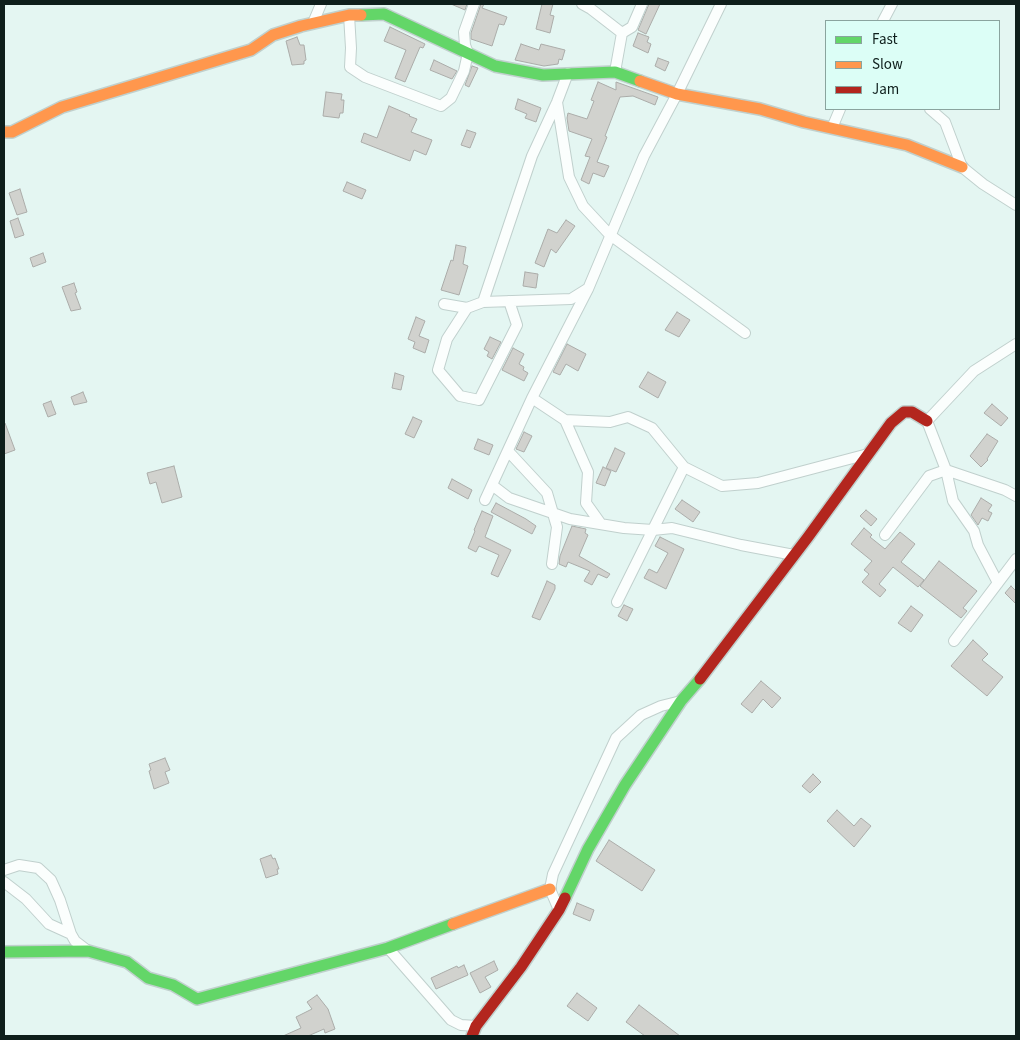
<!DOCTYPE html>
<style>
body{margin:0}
#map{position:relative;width:1020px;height:1040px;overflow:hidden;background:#e4f6f2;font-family:"Source Sans 3",sans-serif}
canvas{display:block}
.frame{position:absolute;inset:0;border:5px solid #0e1e1b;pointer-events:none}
.legend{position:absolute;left:825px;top:20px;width:175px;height:90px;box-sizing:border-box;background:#dcfef6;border:1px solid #8aa49e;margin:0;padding:6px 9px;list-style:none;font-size:15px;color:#0e1e1b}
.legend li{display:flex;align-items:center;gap:10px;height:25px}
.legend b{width:25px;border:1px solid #8aa49e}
</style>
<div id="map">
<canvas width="1020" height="1040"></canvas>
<div class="frame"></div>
<ul class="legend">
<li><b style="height:6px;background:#63d668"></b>Fast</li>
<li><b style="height:6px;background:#ff974d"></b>Slow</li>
<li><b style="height:6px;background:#b3261e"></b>Jam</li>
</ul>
</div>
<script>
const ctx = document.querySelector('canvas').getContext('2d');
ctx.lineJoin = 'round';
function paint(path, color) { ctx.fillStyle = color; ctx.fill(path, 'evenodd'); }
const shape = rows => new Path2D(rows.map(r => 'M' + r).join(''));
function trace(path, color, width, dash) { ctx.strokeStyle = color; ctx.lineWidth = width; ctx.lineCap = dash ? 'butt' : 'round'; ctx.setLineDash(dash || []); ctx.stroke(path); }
const building = shape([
 [451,4,467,4,465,10,451,4],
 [481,4,484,4,482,8,507,17,504,25,499,24,492,46,471,39,471,33,481,4],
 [542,4,553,4,550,15,554,16,550,33,536,29,542,4],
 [649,4,660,4,646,34,638,30,649,4],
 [390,27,425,44,423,48,420,47,405,82,395,78,406,50,384,41,390,27],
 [638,33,649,37,647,42,651,44,648,53,633,46,638,33],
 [297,37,300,45,304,45,306,60,304,61,304,64,292,65,286,41,297,37],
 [521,44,539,50,541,44,565,50,562,60,559,59,558,64,544,66,515,60,521,44],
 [658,58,669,62,665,71,655,66,658,58],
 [434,60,457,71,452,79,430,70,434,60],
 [472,66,478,68,469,87,465,85,472,66],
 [598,82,616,90,616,82,658,97,655,105,633,96,620,97,605,136,607,137,597,162,609,166,604,177,593,173,589,184,581,180,590,157,585,156,592,139,569,131,567,118,568,113,587,119,594,101,591,100,598,82],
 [326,92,342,94,341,100,344,100,343,113,340,113,339,118,323,116,326,92],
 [518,99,541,108,536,122,525,118,527,114,515,109,518,99],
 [389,106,410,115,409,116,417,119,411,132,432,140,426,155,414,150,410,161,361,142,364,133,377,138,389,106],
 [467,130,476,133,470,148,461,145,467,130],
 [347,182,366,190,362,199,343,191,347,182],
 [20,189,27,212,17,215,9,193,20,189],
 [18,218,24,235,15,238,10,221,18,218],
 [566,220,575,226,556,253,551,249,544,267,535,263,548,229,557,233,566,220],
 [456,245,466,247,463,264,468,266,459,295,441,290,451,260,453,261,456,245],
 [43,253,46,262,33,267,30,258,43,253],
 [525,272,538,274,536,288,523,286,525,272],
 [74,283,77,292,75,293,81,309,71,311,62,287,74,283],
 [677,312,690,320,679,337,665,330,677,312],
 [416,317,425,321,419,336,429,340,425,353,413,348,415,342,408,339,416,317],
 [490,337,501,342,492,359,487,356,489,352,484,349,490,337],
 [567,344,586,354,578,371,566,364,560,375,553,372,567,344],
 [513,348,524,354,519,364,524,367,523,370,528,373,524,381,502,370,513,348],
 [648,372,666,382,658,398,639,387,648,372],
 [395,373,404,376,401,390,392,388,395,373],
 [83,392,87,402,74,405,71,397,83,392],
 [51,401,56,414,48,417,43,404,51,401],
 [992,404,1008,418,1001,426,984,413,992,404],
 [413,417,422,421,414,438,405,434,413,417],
 [4,423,5,423,15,450,4,454,4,423],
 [524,432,532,436,524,452,516,449,524,432],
 [987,434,998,441,987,459,988,460,981,467,970,456,987,434],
 [478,439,493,445,489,455,474,449,478,439],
 [615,448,625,453,616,472,606,468,615,448],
 [174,466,182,497,162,503,156,482,150,484,147,473,174,466],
 [603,467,611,471,605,486,596,483,603,467],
 [452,479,472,490,468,499,448,488,452,479],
 [981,498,992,505,988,511,992,513,988,521,982,518,978,525,971,515,981,498],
 [682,500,700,512,693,522,675,509,682,500],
 [496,503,526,519,536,526,532,534,491,512,496,503],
 [866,510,877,519,871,526,860,516,866,510],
 [482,511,493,516,485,537,511,550,498,577,491,574,499,555,479,546,476,552,468,548,475,531,474,530,482,511],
 [572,526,586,529,585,533,588,535,579,556,610,574,607,578,598,574,592,585,584,581,590,571,568,562,566,567,559,564,560,556,572,526],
 [864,528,872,535,870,537,885,549,900,532,915,544,901,562,924,580,918,587,893,567,879,584,886,590,880,597,862,582,869,574,864,570,872,561,851,544,864,528],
 [660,537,684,549,666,589,644,578,649,569,657,573,668,553,655,546,660,537],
 [939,561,977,591,963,608,967,611,961,618,920,586,939,561],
 [547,581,555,585,555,589,540,620,532,617,547,581],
 [1011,586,1016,591,1016,604,1005,593,1011,586],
 [624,605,633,609,627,621,618,616,624,605],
 [911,606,923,615,911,632,898,623,911,606],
 [973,640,988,654,982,660,1003,677,987,696,951,666,973,640],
 [761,681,781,698,772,708,763,699,752,713,741,704,761,681],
 [165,758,170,770,165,772,169,783,154,789,149,771,151,770,149,764,165,758],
 [813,774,821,782,810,793,802,786,813,774],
 [837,810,854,826,861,818,871,826,854,847,827,821,837,810],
 [609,840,655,870,642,891,596,861,609,840],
 [271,855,273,859,275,858,279,869,277,869,278,874,266,878,260,859,271,855],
 [577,903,594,910,590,921,573,914,577,903],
 [494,961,498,970,485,977,491,987,480,993,470,973,494,961],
 [464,965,468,975,436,989,431,978,457,966,458,968,464,965],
 [577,993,597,1008,588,1021,567,1006,577,993],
 [317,995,328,1009,335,1029,325,1033,324,1029,308,1036,283,1036,301,1028,296,1017,312,1009,307,1002,317,995],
 [639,1005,680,1036,645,1036,626,1022,639,1005]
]);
paint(building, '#d1d2ce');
trace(building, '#abaca9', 1);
const street = shape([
 [582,4,591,9,622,33],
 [349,15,351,48,350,67,365,77,441,106,451,98,464,71,468,53,465,45,464,32,474,4],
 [883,21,892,4],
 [313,23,321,4],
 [615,72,622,33,632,27,642,4],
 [557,102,569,177,583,206,610,235,745,333],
 [930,109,945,122,962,167,983,184,1016,205],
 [832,128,840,109],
 [483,302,532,156,557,102,568,73],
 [444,304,467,308,483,302,571,299,587,289],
 [467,308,447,339,438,370,460,396,479,400,517,325,509,301],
 [532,398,565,420,610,422,628,417,652,428,684,467,617,602],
 [565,420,588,472,586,503,601,524],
 [508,451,547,493,557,527,552,564],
 [684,467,722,486,758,483,868,454],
 [492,485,509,498,570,519,624,528,653,530,672,528,741,545,794,555],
 [485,500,532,398,588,289,644,156,677,94,721,4],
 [885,535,929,476,946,470,1005,490,1016,496],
 [998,583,978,545,974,531,953,501,946,470,927,421,974,371,1016,344],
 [954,641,1016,559],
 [4,870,19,865,38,868,51,880,60,900,71,934,75,941,88,951],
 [4,882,26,899,49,924,71,934],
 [559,910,550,889,553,874,616,738,641,715,661,706,681,701],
 [388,948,451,1020,461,1025,476,1026]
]);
const fast = shape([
 [361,15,384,14,495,66,543,75,615,72,640,81],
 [565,898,588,849,625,785,681,701,700,679],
 [4,952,88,951,127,962,148,978,173,985,197,999,388,948,453,924]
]);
const slow = shape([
 [640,81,677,94,760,109,804,122,907,145,962,167],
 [4,132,12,132,62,107,251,50,273,35,301,26,349,15,361,15],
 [453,924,550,889]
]);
const jam = shape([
 [700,679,808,537,891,423,904,412,912,412,927,421],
 [472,1036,476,1026,521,967,559,910,565,898]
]);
trace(street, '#c0d0cd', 12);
trace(fast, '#c0d0cd', 14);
trace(slow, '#c0d0cd', 14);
trace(jam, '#c0d0cd', 14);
trace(street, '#fbfefd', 10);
trace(fast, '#63d668', 11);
trace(slow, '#ff974d', 11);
trace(jam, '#b3261e', 11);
</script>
